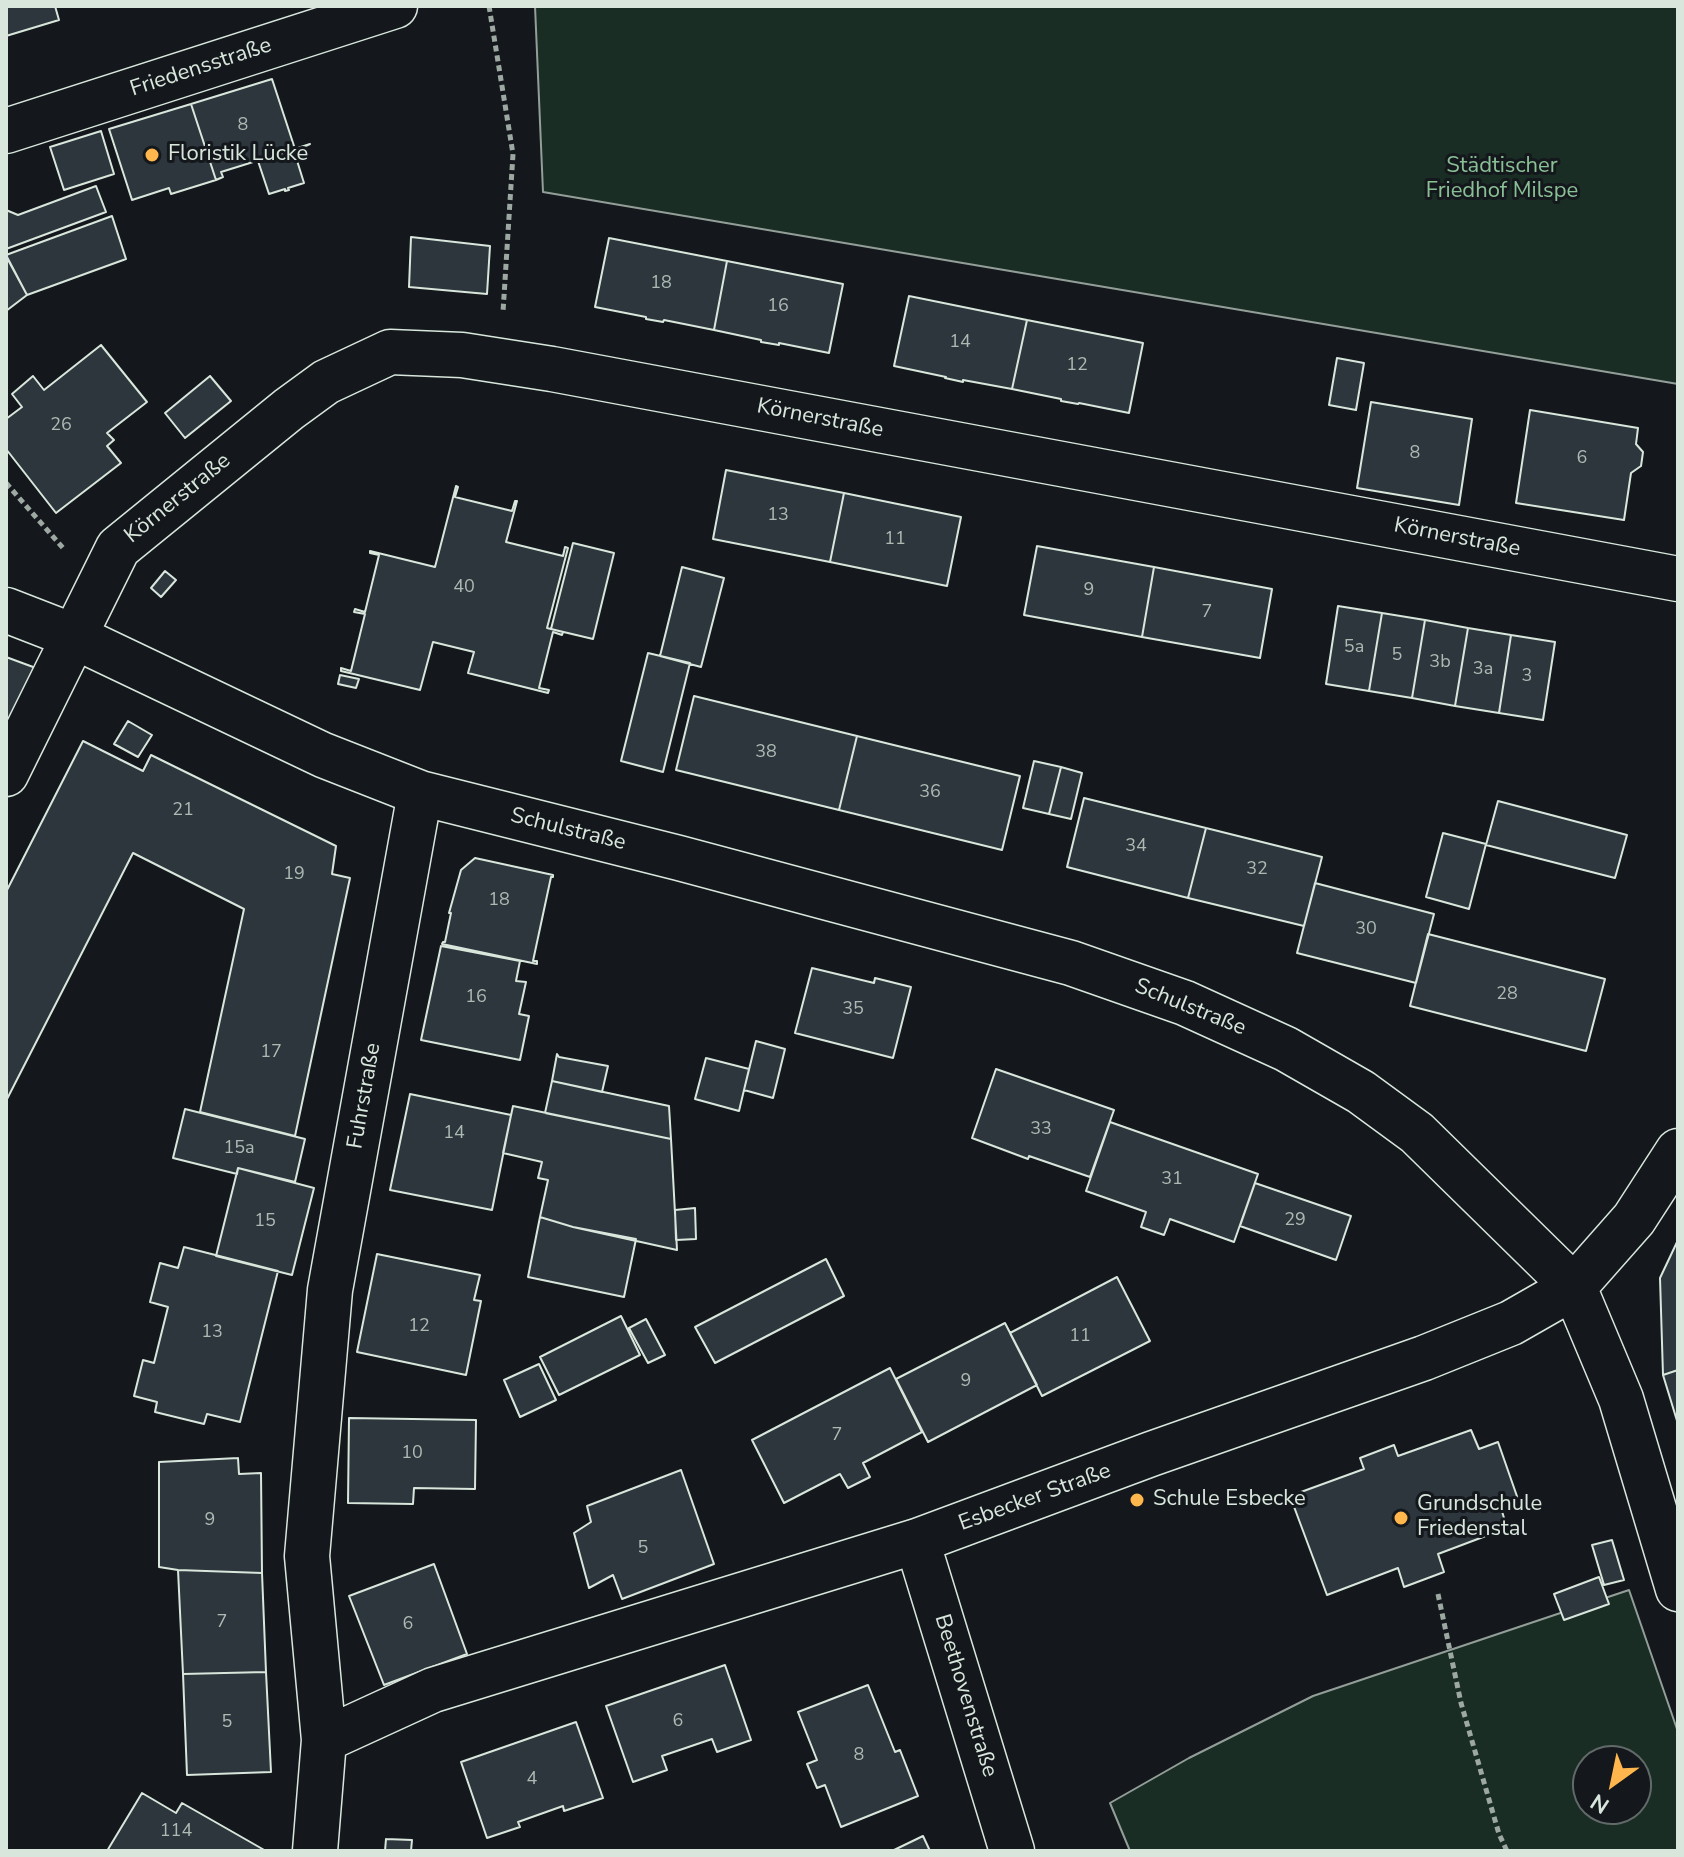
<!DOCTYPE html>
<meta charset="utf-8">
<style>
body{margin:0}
#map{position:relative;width:1684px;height:1857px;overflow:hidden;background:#14181c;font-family:"Nunito Sans",sans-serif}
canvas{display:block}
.frame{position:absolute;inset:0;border:8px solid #d8e6dc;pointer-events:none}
.north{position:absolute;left:1572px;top:1745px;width:80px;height:80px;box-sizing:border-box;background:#14181c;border:2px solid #626a69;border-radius:50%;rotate:213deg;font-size:22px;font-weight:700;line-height:32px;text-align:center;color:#d8e6dc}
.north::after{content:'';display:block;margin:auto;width:28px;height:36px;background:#ffb74d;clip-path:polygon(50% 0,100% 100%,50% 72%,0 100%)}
</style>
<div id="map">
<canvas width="1684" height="1857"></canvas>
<div class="frame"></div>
<div class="north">N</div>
</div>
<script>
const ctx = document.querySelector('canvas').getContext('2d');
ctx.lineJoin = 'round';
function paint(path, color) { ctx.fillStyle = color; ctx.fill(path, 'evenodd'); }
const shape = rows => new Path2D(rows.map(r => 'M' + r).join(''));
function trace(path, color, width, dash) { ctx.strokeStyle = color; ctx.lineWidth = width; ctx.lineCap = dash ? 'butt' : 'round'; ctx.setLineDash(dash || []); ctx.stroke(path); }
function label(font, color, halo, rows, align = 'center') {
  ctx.font = font + ' "Nunito Sans",sans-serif'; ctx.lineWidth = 6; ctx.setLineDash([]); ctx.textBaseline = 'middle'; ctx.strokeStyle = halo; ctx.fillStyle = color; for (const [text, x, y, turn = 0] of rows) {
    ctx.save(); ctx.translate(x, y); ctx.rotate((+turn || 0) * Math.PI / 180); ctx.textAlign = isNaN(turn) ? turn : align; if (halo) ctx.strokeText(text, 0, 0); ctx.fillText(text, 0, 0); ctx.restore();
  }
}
const green = shape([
 [535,6,1678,6,1678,384,543,192,535,6],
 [1629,1590,1678,1732,1678,1851,1130,1851,1110,1803,1189,1758,1313,1696,1629,1590],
 [1588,1761,1636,1761,1636,1809,1588,1809,1588,1761]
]);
paint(green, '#1a2d24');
trace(green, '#939e99', 2);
const building = shape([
 [6,6,55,6,59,20,6,36,6,6],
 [272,79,295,149,221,172,223,177,216,180,191,104,272,79],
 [191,104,216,180,171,194,169,188,132,200,109,129,191,104],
 [101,131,114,174,64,190,50,147,101,131],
 [310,144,294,151,304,183,288,188,289,190,285,191,285,189,269,194,258,161,310,144],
 [96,186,106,212,6,249,6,210,18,215,96,186],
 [112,216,126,259,27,295,6,255,112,216],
 [411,237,490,246,487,294,409,287,411,237],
 [609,238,727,261,714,330,664,320,663,322,646,319,646,317,595,307,609,238],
 [6,256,27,295,6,311,6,256],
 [727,261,843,284,829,353,779,343,779,345,761,342,761,340,714,330,727,261],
 [909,296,1027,320,1012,389,963,380,963,382,945,378,946,377,894,366,909,296],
 [1027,320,1143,343,1129,413,1079,403,1078,404,1061,401,1061,399,1012,389,1027,320],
 [101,345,147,402,107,433,114,440,107,446,121,463,56,513,6,449,6,419,22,407,12,394,33,376,44,390,101,345],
 [1337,358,1364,363,1356,410,1329,405,1337,358],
 [210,376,231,401,185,438,165,413,210,376],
 [1371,402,1472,419,1459,505,1357,488,1371,402],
 [1530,410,1638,428,1636,444,1643,452,1641,466,1631,473,1624,520,1516,503,1530,410],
 [726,470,844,493,830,562,713,539,726,470],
 [456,486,458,487,455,497,512,511,515,501,517,501,506,542,563,556,565,547,568,548,547,628,563,632,562,635,553,632,539,688,549,690,548,693,468,673,474,652,433,642,420,690,341,671,341,668,351,671,365,614,354,612,355,609,365,612,379,555,370,553,370,551,435,567,456,486],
 [844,493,961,517,947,586,830,562,844,493],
 [573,543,614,553,593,639,551,629,573,543],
 [1037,546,1154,567,1142,637,1024,615,1037,546],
 [682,567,724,578,701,667,660,656,682,567],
 [1154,567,1272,589,1260,658,1142,637,1154,567],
 [165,571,176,580,161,597,151,588,165,571],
 [1338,606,1382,613,1369,691,1326,684,1338,606],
 [1382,613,1425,620,1412,698,1369,691,1382,613],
 [1425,620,1468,628,1455,706,1412,698,1425,620],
 [1468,628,1511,635,1499,713,1455,706,1468,628],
 [1511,635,1555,642,1543,720,1499,713,1511,635],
 [648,653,690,663,663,772,621,761,648,653],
 [6,657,44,671,6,744,6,657],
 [340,675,359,679,356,688,338,684,340,675],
 [694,696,857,736,839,810,676,770,694,696],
 [128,721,152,735,138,757,114,744,128,721],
 [857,736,1020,776,1002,850,839,810,857,736],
 [83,741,143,771,151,755,336,846,332,874,350,878,295,1136,200,1112,244,909,133,853,6,1101,6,892,83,741],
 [1034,761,1061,767,1049,814,1023,808,1034,761],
 [1061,767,1082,773,1071,819,1049,814,1061,767],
 [1084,798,1206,828,1188,898,1067,867,1084,798],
 [1498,801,1627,835,1615,878,1486,845,1498,801],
 [1206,828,1322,857,1304,926,1188,898,1206,828],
 [1443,833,1486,844,1469,909,1426,897,1443,833],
 [475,858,553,875,553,877,551,877,533,961,537,961,537,964,442,944,443,942,445,942,451,913,449,913,461,870,475,858],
 [1315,883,1434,914,1416,983,1297,953,1315,883],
 [1428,934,1605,979,1586,1051,1410,1006,1428,934],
 [441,946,520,961,516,981,526,982,519,1014,529,1016,520,1060,421,1040,441,946],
 [812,968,874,983,875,978,911,987,893,1058,795,1033,812,968],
 [756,1041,785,1049,773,1098,744,1090,756,1041],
 [557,1054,559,1057,608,1066,602,1092,552,1081,557,1054],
 [706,1058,749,1069,739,1111,695,1099,706,1058],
 [996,1069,1114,1110,1090,1177,1029,1156,1028,1159,972,1138,996,1069],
 [552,1081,669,1106,671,1139,545,1113,552,1081],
 [410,1094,511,1115,492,1210,390,1190,410,1094],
 [513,1106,671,1139,677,1250,573,1227,540,1217,548,1180,538,1178,542,1162,503,1153,513,1106],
 [185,1109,305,1139,295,1182,238,1168,237,1174,173,1158,185,1109],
 [1110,1122,1258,1174,1234,1242,1170,1219,1164,1235,1141,1227,1146,1212,1086,1191,1110,1122],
 [238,1168,314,1188,292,1275,216,1256,238,1168],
 [1255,1183,1351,1216,1336,1260,1240,1226,1255,1183],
 [695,1208,696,1239,676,1240,675,1210,695,1208],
 [540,1217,573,1227,636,1239,624,1297,528,1277,540,1217],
 [1678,1240,1678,1370,1663,1375,1660,1278,1678,1240],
 [184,1247,278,1271,240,1422,207,1414,204,1424,155,1412,157,1402,134,1396,143,1360,154,1363,168,1307,150,1302,160,1263,178,1268,184,1247],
 [377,1254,480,1275,474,1300,481,1301,466,1375,357,1352,377,1254],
 [826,1259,844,1296,715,1363,695,1327,826,1259],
 [1117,1277,1150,1341,1042,1396,1010,1333,1117,1277],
 [621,1316,640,1355,559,1395,540,1357,621,1316],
 [646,1319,665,1355,648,1363,629,1328,646,1319],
 [1005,1323,1037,1385,928,1442,896,1379,1005,1323],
 [539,1364,556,1400,520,1417,504,1380,539,1364],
 [890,1368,922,1432,863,1463,870,1477,848,1488,840,1474,784,1503,752,1440,890,1368],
 [1678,1370,1678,1424,1663,1375,1678,1370],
 [349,1418,476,1420,475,1489,414,1488,413,1504,348,1503,349,1418],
 [1471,1430,1479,1449,1498,1442,1519,1502,1501,1508,1507,1528,1438,1554,1444,1572,1404,1587,1398,1568,1327,1595,1290,1496,1364,1469,1360,1458,1394,1445,1398,1456,1471,1430],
 [238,1458,239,1474,261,1473,262,1573,178,1570,159,1567,159,1462,238,1458],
 [681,1470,714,1564,622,1599,613,1575,589,1588,574,1533,591,1522,587,1506,681,1470],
 [1612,1540,1624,1580,1604,1585,1592,1545,1612,1540],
 [434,1564,467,1654,384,1685,349,1596,434,1564],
 [178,1570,262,1573,266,1672,183,1674,178,1570],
 [1599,1577,1609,1604,1564,1620,1554,1594,1599,1577],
 [725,1665,751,1740,717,1752,712,1739,662,1756,667,1770,633,1782,606,1706,725,1665],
 [266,1672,271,1772,187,1775,183,1674,266,1672],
 [868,1685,895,1752,900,1750,918,1796,841,1827,825,1785,817,1788,807,1764,817,1760,798,1712,868,1685],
 [576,1722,603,1798,564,1811,563,1806,518,1822,520,1827,487,1838,461,1762,576,1722],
 [142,1793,176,1813,182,1803,266,1851,107,1851,142,1793],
 [923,1836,930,1851,892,1851,923,1836],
 [386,1839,412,1840,411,1851,385,1851,386,1839]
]);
paint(building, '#2c363c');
trace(building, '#d8e6dc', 2);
const minor = shape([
 [6,131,395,6],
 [6,610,73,636,323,755,420,793,679,858,1071,963,1185,1003,1286,1049,1361,1092,1417,1133,1574,1287,1621,1399,1678,1589],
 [6,774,118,548,289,409,326,382,390,352,462,355,552,369,1678,579],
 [917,1541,1012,1851],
 [324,1740,433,1690,917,1541,1151,1454,1424,1358,1511,1323,1574,1287,1634,1219,1678,1151],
 [315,1851,324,1740,307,1556,330,1290,420,793]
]);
trace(minor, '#d8e6dc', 47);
trace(shape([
 [489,6,513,154,503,312],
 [6,483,63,548],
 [1438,1594,1461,1703,1499,1834,1507,1851]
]), '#9da8a2', 5, [6, 4]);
trace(minor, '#14181c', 44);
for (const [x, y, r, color] of [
 [152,155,8,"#ffb74d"],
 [1137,1500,8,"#ffb74d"],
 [1401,1518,8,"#ffb74d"]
]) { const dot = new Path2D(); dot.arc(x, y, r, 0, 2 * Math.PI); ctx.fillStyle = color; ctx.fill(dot); trace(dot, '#14181c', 3); }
label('18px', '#adbab4', null, [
 ["8",243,126],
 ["18",661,284],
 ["16",778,307],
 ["14",960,343],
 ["12",1077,366],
 ["26",61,426],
 ["8",1415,454],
 ["6",1582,459],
 ["13",778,516],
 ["11",895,540],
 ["40",464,588],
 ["9",1089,591],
 ["7",1207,613],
 ["5a",1354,648],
 ["5",1397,656],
 ["3b",1440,663],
 ["3a",1483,670],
 ["3",1527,677],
 ["38",766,753],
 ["36",930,793],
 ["21",183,811],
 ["34",1136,847],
 ["32",1257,870],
 ["19",294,875],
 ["18",499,901],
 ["30",1366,930],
 ["28",1507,995],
 ["16",476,998],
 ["35",853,1010],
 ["17",271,1053],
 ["33",1041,1130],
 ["14",454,1134],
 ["15a",239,1149],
 ["31",1172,1180],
 ["29",1295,1221],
 ["15",265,1222],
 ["12",419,1327],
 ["13",212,1333],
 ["11",1080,1337],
 ["9",966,1382],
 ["7",837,1436],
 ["10",412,1454],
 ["9",210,1521],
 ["5",643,1549],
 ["7",222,1623],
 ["6",408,1625],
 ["6",678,1722],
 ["5",227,1723],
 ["8",859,1756],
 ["4",532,1780],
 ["114",176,1832]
]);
label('22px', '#d8e6dc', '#14181c', [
 ["Friedensstraße",201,68,-18],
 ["Körnerstraße",820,419,11],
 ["Körnerstraße",178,499,-39],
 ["Körnerstraße",1457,538,11],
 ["Schulstraße",568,830,14],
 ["Schulstraße",1190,1008,22],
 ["Fuhrstraße",365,1096,-80],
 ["Esbecker Straße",1035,1498,-20],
 ["Beethovenstraße",965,1696,73]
]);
label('22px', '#d8e6dc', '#14181c', [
 ["Floristik Lücke",168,155],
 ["Schule Esbecke",1153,1500],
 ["Grundschule",1417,1505],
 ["Friedenstal",1417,1530]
], 'left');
label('22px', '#8ac095', '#14181c', [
 ["Städtischer",1502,167],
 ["Friedhof Milspe",1502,192]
]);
</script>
